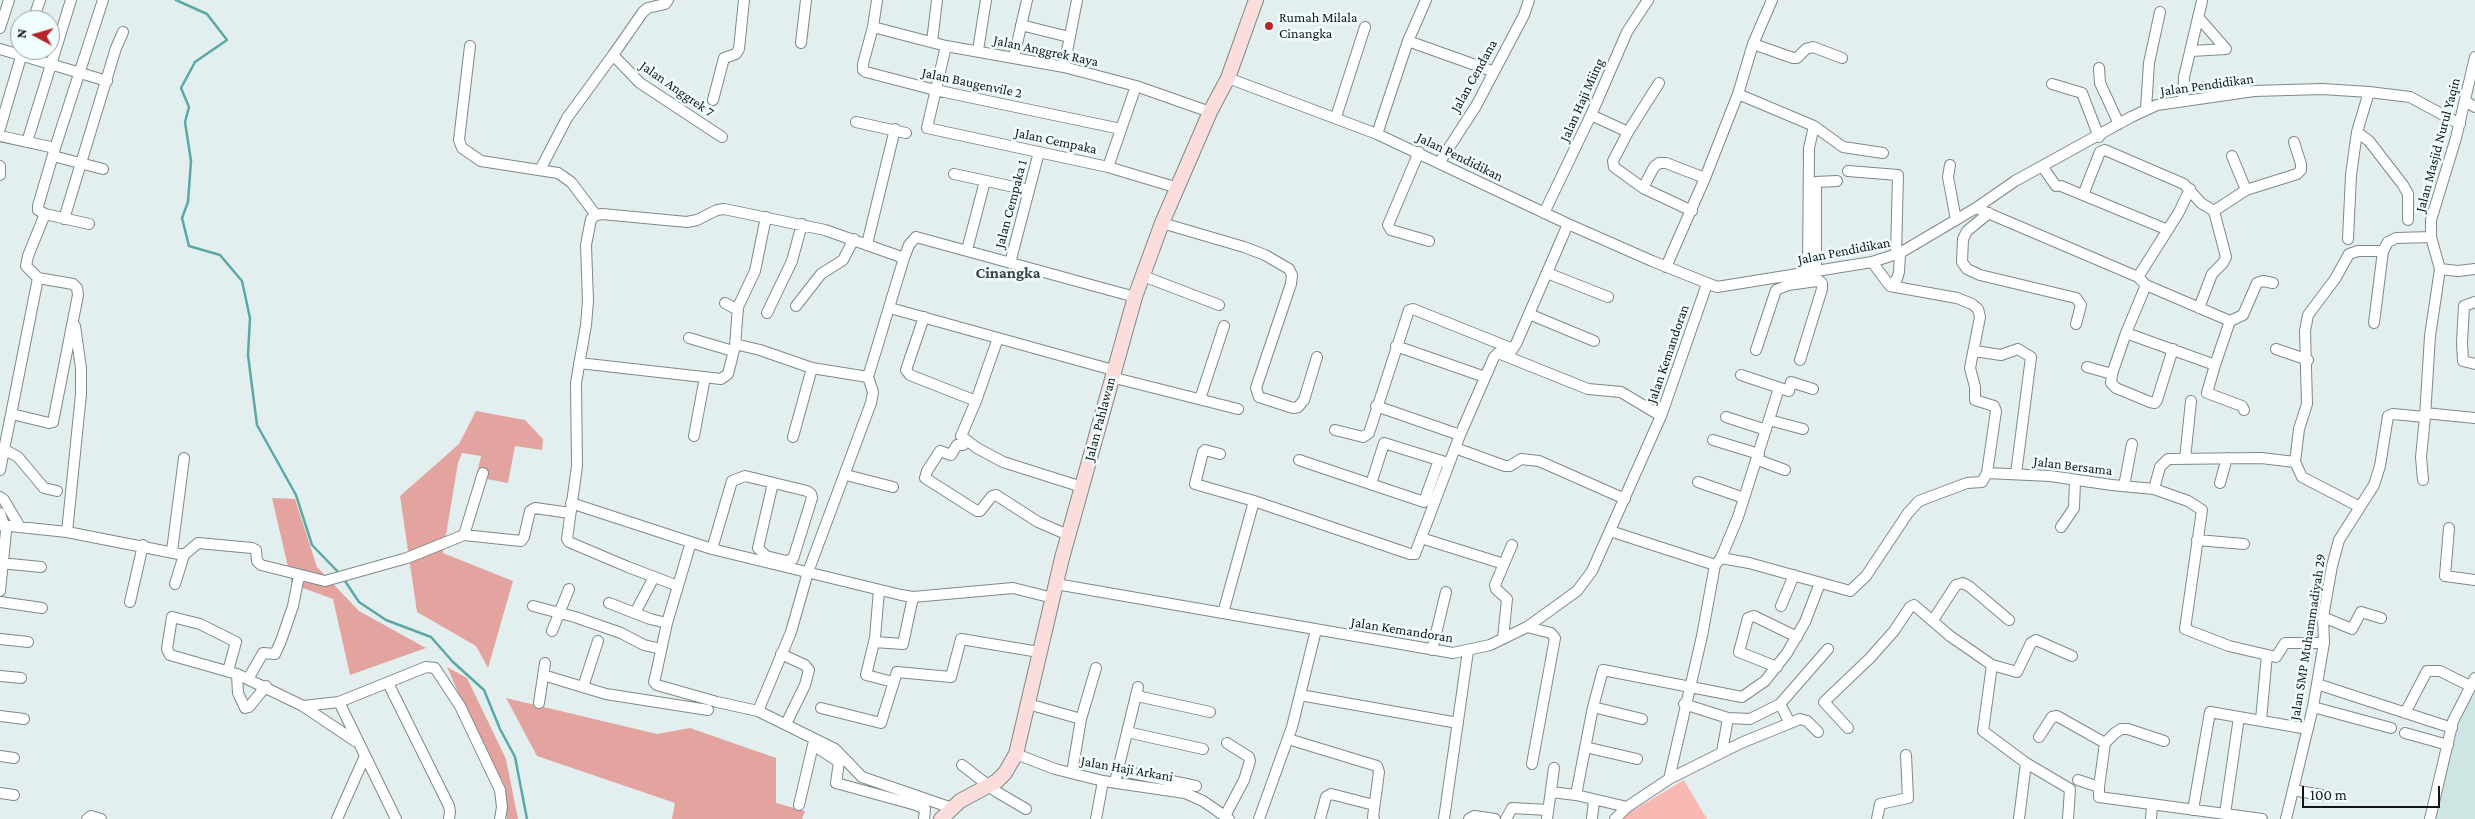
<!DOCTYPE html>
<style>
body{margin:0}
#map{position:relative;width:2475px;height:819px;overflow:hidden;background:#e3efef;font-family:"Crimson Pro",serif}
canvas{display:block}
.north{position:absolute;left:10px;top:10px;width:50px;height:50px;box-sizing:border-box;background:#f1fdfc;border:1px solid #98a1a0;border-radius:50%;rotate:276deg;font-size:14px;font-weight:700;line-height:20px;text-align:center;color:#121616}
.north::after{content:'';display:block;margin:auto;width:18px;height:22px;background:#b5252b;clip-path:polygon(50% 0,100% 100%,50% 72%,0 100%)}
.scale{position:absolute;left:2302px;top:786px;width:138px;height:22px;box-sizing:border-box;border:2px solid #121616;border-top:0;padding-left:6px;font-size:15px;line-height:18px;white-space:nowrap;color:#121616;-webkit-text-stroke:4px #f1fdfc;paint-order:stroke}
</style>
<div id="map">
<canvas width="2475" height="819"></canvas>
<div class="north">N</div>
<div class="scale">100 m</div>
</div>
<script>
const ctx = document.querySelector('canvas').getContext('2d');
ctx.lineJoin = 'round';
function paint(path, color) { ctx.fillStyle = color; ctx.fill(path, 'evenodd'); }
const shape = rows => new Path2D(rows.map(r => 'M' + r).join(''));
function trace(path, color, width, dash) { ctx.strokeStyle = color; ctx.lineWidth = width; ctx.lineCap = dash ? 'butt' : 'round'; ctx.setLineDash(dash || []); ctx.stroke(path); }
function label(font, color, halo, rows, align = 'center') {
  ctx.font = font + ' "Crimson Pro",serif'; ctx.lineWidth = 5; ctx.setLineDash([]); ctx.textBaseline = 'middle'; ctx.strokeStyle = halo; ctx.fillStyle = color; for (const [text, x, y, turn = 0] of rows) {
    ctx.save(); ctx.translate(x, y); ctx.rotate((+turn || 0) * Math.PI / 180); ctx.textAlign = isNaN(turn) ? turn : align; if (halo) ctx.strokeText(text, 0, 0); ctx.fillText(text, 0, 0); ctx.restore();
  }
}
paint(shape([
 [2475,672,2475,819,2426,819,2468,681]
]), '#cfe5e4');
paint(shape([
 [1684,780,1707,819,1622,819,1627,814]
]), '#f9b9b3');
paint(shape([
 [476,411,525,420,543,439,542,450,515,446,508,483,476,477,481,456,462,453,458,463,443,553,513,581,488,668,476,646,417,612,400,496,459,444],
 [272,498,295,499,317,567,359,611,426,648,350,675,333,599,292,584],
 [447,667,467,678,506,759,518,819,507,819,499,785],
 [506,698,657,734,690,728,776,758,776,803,805,811,802,819,672,819,675,803,537,756]
]), '#e3a49f');
trace(shape([
 [176,0,207,14,227,40,195,62,181,88,189,107,185,122,191,161,188,202,182,218,189,246,220,255,242,281,250,318,248,355,257,425,296,495,312,545,340,574],
 [343,578,359,602,386,620,431,637,453,662,484,690,500,729,515,757,527,819]
]), '#5ba8a7', 2.5);
const street = shape([
 [668,0,665,4,648,8,643,12,613,55,640,83,722,137],
 [877,0,873,27,863,64,863,70,866,72,935,90,1121,129],
 [33,20,40,0],
 [1021,25,1069,37],
 [873,27,946,46,1064,67,1136,86,1210,112],
 [0,28,9,0],
 [1408,41,1492,71],
 [932,42,937,0],
 [801,43,806,0],
 [1753,44,1793,58,1797,58,1806,49,1813,47,1842,58],
 [470,46,459,140,462,148,481,161,558,173,571,182,596,215],
 [946,46,927,128,1108,167,1178,188],
 [0,49,107,81],
 [978,50,986,0],
 [2191,51,2226,49,2198,17],
 [1014,57,1027,0],
 [1064,67,1077,0],
 [2099,68,2100,83,2119,124],
 [1228,78,1377,134,1568,224,1652,261,1717,287,1872,262,1900,253,1976,208,2015,181,2131,117,2157,105,2254,91,2322,89,2369,92,2410,97,2460,124],
 [1659,83,1628,132,1613,161,1614,167,1643,188,1692,211],
 [2052,84,2082,93,2099,137],
 [2183,89,2245,85],
 [1738,94,1814,126,1809,148,1808,272],
 [713,100,724,58,736,54,739,49,744,0],
 [2183,101,2184,77,2202,1],
 [2465,101,2475,107],
 [2146,109,2149,63,2160,12],
 [1591,115,1628,132],
 [1336,117,1365,27],
 [856,122,906,133],
 [1814,126,1843,147,1883,153],
 [0,128,23,50],
 [2357,132,2369,141,2403,185,2408,194,2408,220],
 [1377,134,1408,41,1426,0],
 [0,136,55,148,38,206,38,210,45,214,28,256,26,266,38,278,73,284,77,288,78,295,53,422,49,423,12,414],
 [27,142,71,0],
 [55,148,103,0],
 [1419,152,1388,225,1391,230,1429,241],
 [53,156,103,169],
 [2232,156,2246,190],
 [1439,163,1476,106,1524,15,1529,0],
 [1950,165,1948,177,1956,220],
 [0,166,0,175],
 [2042,166,2056,186],
 [1108,167,1136,86],
 [540,170,567,118,613,55],
 [1848,171,1898,175,1896,255],
 [954,174,1028,190],
 [2061,186,2168,230],
 [1643,188,1654,167,1659,163,1666,163,1705,178],
 [2083,195,2100,152,2105,150,2184,184,2201,203,2214,211,2246,190,2297,174,2301,170,2301,164,2294,142],
 [1976,208,2138,277,2146,285,2126,333,2215,365,2230,321,2243,315,2257,283,2263,281,2273,283],
 [1544,213,1591,115,1627,32,1648,0],
 [1989,213,1967,231,1963,239,1962,262,1967,269,1980,275,2076,298,2081,305,2076,324],
 [45,214,89,224],
 [64,219,116,48,123,32],
 [1162,223,1244,247,1265,255,1289,269,1292,275,1291,284,1256,388,1259,397,1293,408,1298,407,1304,400,1317,357],
 [2348,239,2351,175,2357,132,2369,92],
 [867,244,895,129],
 [967,250,985,181],
 [1872,262,1890,286,1957,298,1972,304,1978,309,1980,317,1970,368,1975,387,1975,400,1994,406,1996,411,1987,473],
 [1010,263,1039,152],
 [1666,267,1705,178,1738,94,1753,44,1772,0],
 [2440,269,2458,271,2475,269],
 [1816,271,1816,182,1837,181],
 [1547,273,1608,297],
 [1143,276,1219,305],
 [2138,277,2179,212,2190,189],
 [2146,285,2230,321],
 [1890,286,1897,279,1899,272,1900,253],
 [2475,302,2464,306,2462,343,2463,361,2475,364],
 [725,303,738,310],
 [796,306,821,274,843,260,854,239],
 [890,308,1113,370],
 [2199,308,2212,274,2223,263,2226,257,2214,211],
 [767,313,792,261,802,224],
 [1529,314,1594,341],
 [924,317,906,370,910,375,976,401,961,436,977,448,1003,462,1082,487],
 [2374,323,2383,251],
 [2126,333,2112,374,2111,383,2116,388,2150,402,2155,403,2157,400,2173,349],
 [689,338,733,351],
 [735,346,738,307,755,271,766,217],
 [1396,346,1485,377],
 [2276,349,2308,360],
 [1756,350,1776,290,1788,285,1817,281],
 [1974,351,2001,355,2018,349,2031,357,2016,474],
 [1510,353,1516,344,1568,224],
 [1800,360,1822,289,1822,283,1814,277],
 [579,363,721,379,728,374,735,346,739,345,760,350,812,368,868,377,904,258,909,245,916,237,1135,297],
 [2215,365,2207,393,2242,406,2244,410],
 [2087,367,2112,374],
 [1741,375,1789,391,1791,382,1813,389],
 [1111,377,1238,409],
 [1200,399,1224,326],
 [976,401,998,338],
 [1376,406,1460,435],
 [2425,413,2475,418],
 [1726,417,1766,430],
 [1769,420,1803,429],
 [1335,430,1363,437,1369,433,1409,310,1413,309,1513,349],
 [694,436,705,377],
 [793,437,812,368],
 [1713,440,1759,454],
 [967,441,963,445,957,445,951,455,940,451,927,471,925,478,977,511,980,511,992,496,996,495,1038,522,1068,535],
 [1455,448,1505,466,1510,466,1521,459,1539,461,1625,499],
 [5,450,18,457,44,488,57,491],
 [1220,454,1205,450,1203,452,1195,484,1254,501],
 [2185,459,2191,401],
 [1299,460,1424,502,1439,460],
 [1758,460,1785,470],
 [2295,462,2299,429,2307,404,2305,331,2308,315,2335,279,2349,254,2358,251,2383,251,2388,242,2396,238,2431,237],
 [0,470,38,278],
 [846,475,893,487],
 [2423,480,2421,457,2425,417],
 [1698,482,1744,498],
 [2220,483,2227,458],
 [1371,484,1384,443,1445,462],
 [2124,486,2132,444],
 [2154,489,2160,467,2168,459,2261,458,2295,462,2302,477,2360,507],
 [0,497,4,500,20,527],
 [571,503,712,549,901,595,913,597,1013,588,1053,598],
 [0,513,6,531,0,591],
 [0,525,67,532,184,555,198,543,252,548,256,550,257,561,261,565,325,581,407,558,464,535,521,541,524,537,530,511,535,508,570,513],
 [2061,527,2074,508,2075,480],
 [2449,528,2445,576,2475,580],
 [1610,531,1715,565],
 [67,532,81,394,81,368,75,326],
 [464,535,483,473],
 [1421,538,1504,564],
 [2197,540,2244,544],
 [691,542,667,623,656,674,654,682,657,685,717,702,758,711,835,749,862,777,952,808],
 [712,549,732,481,745,476,807,491,811,494,812,498,793,559,786,561,766,556,758,548,773,483],
 [172,551,184,458],
 [1721,558,1749,563,1850,591,1866,576,1908,513,1919,501,1967,483,1982,482,1987,473,2050,476,2112,485,2154,489,2188,501,2202,510,2185,629,2229,646,2276,657,2285,643,2324,643],
 [0,563,41,567],
 [175,584,184,555],
 [1056,584,1453,653,1490,645,1527,627,1577,591,1592,571,1661,416,1707,284],
 [678,586,628,567,569,542,567,539,577,466,576,383,586,325,588,301,586,245,591,219,596,215,602,214,687,222,697,220,717,210,724,209,825,230,904,258],
 [879,590,875,638,866,675,893,682],
 [0,602,42,608],
 [130,602,143,545],
 [609,603,650,619,667,623],
 [533,606,575,617,621,633,644,645,661,649],
 [1781,606,1794,575],
 [635,613,654,577],
 [1223,613,1254,501,1410,554,1415,554,1460,435,1494,357,1498,353,1588,389,1621,392,1661,416],
 [2323,617,2352,629,2361,612,2381,618],
 [1933,620,1956,585,1963,583,1970,587,2009,620],
 [1527,627,1551,633,1555,638,1532,764],
 [552,631,569,589],
 [0,639,28,642],
 [1503,639,1507,599,1496,589,1495,585,1512,545],
 [874,642,903,644,913,597],
 [1432,650,1446,592],
 [781,654,805,665,809,670,805,685,786,724],
 [1992,665,2017,672,2031,643,2036,640,2072,656],
 [1777,667,1739,652,1748,618,1754,616,1797,637],
 [228,671,236,642,200,624,172,617,167,649,170,655,237,674,303,706,339,702,426,667,435,668,460,706,500,790,502,807,500,819],
 [237,674,238,693,245,708,249,707,266,686],
 [543,675,606,694,708,710],
 [0,676,21,678],
 [248,679,263,653,275,654,281,641,293,606,299,576],
 [388,683,449,806,450,812,449,819],
 [2317,684,2452,728],
 [583,687,598,641],
 [1300,695,1458,723],
 [1137,696,1210,712],
 [339,702,396,819],
 [539,703,545,663],
 [1028,704,1081,719],
 [1684,704,1728,718,1750,719,1780,704,1828,649],
 [1780,704,1790,723],
 [303,706,355,741],
 [1593,707,1642,719],
 [2313,707,2391,728],
 [821,708,881,723,897,672,951,677,961,639,1039,652],
 [758,711,791,632,808,572,871,403,873,392,868,377],
 [2405,713,2427,671,2440,671,2470,686],
 [0,716,24,719],
 [2261,720,2267,655],
 [1848,728,1824,702,1870,658,1894,631,1910,607,1914,605,1950,636,1992,665,1983,731,2026,763,2019,819],
 [1127,732,1203,749],
 [2405,733,2448,745],
 [2039,737,2052,717,2057,716,2105,743],
 [1288,739,1377,766,1379,772,1373,817,1374,819],
 [2164,741,2128,729,2121,729,2115,733,2105,743,2099,787,2099,797,2262,819],
 [1585,747,1637,759],
 [1722,752,1728,718],
 [1016,754,1055,769,1103,781,1185,793,1203,801,1229,819],
 [0,756,14,758],
 [2026,763,2070,789,2068,819],
 [962,765,997,792,1026,809],
 [1073,767,1081,719,1096,668],
 [1118,770,1196,786],
 [1669,779,1702,636,1715,565,1721,558,1738,517,1779,388],
 [2078,780,2099,787],
 [1115,782,1138,687],
 [2293,790,2321,795],
 [1551,792,1576,795,1627,807],
 [0,793,14,795],
 [1576,795,1593,707,1603,670,1742,697,1765,681,1787,653,1805,622,1820,583],
 [799,805,813,745,839,762,836,783,916,805,925,809,924,819],
 [2193,810,2210,712,2308,729],
 [2225,814,2239,717],
 [1225,816,1244,780,1250,761,1249,757,1227,743],
 [87,819,91,816,101,819],
 [337,819,365,756],
 [1096,819,1103,781],
 [1259,819,1292,727,1316,630],
 [1320,819,1326,797,1331,794,1374,805],
 [1444,819,1468,651],
 [1469,819,1474,816,1495,819],
 [1506,819,1512,808,1548,810],
 [1547,819,1554,768],
 [1592,819,1594,800],
 [1615,819,1627,807,1669,779,1741,743,1800,719,1807,721,1818,732],
 [1877,819,1880,804,1908,798,1906,755],
 [2151,819,2152,805],
 [2286,819,2313,707,2324,643,2323,617,2332,566,2339,540,2374,485,2380,466,2388,416,2393,414,2425,417,2430,336,2440,269,2431,237,2431,220,2456,138,2475,57],
 [2430,819,2453,721,2475,678]
]);
const secondary = shape([
 [941,819,960,801,997,781,1005,773,1016,754,1062,558,1135,297,1162,223,1210,112,1228,78,1256,0]
]);
trace(street, '#7e8989', 12);
trace(secondary, '#7e8989', 16);
trace(street, '#fff', 10);
trace(secondary, '#fbdddb', 14);
for (const [x, y, r, color] of [
 [1269,26,5,"#b5252b"]
]) { const dot = new Path2D(); dot.arc(x, y, r, 0, 2 * Math.PI); ctx.fillStyle = color; ctx.fill(dot); trace(dot, '#f1fdfc', 2); }
label('14px', '#121616', '#f1fdfc', [
 ["Rumah Milala",1279,18],
 ["Cinangka",1279,34]
], 'left');
label('14px', '#121616', '#f1fdfc', [
 ["Jalan Anggrek Raya",1046,51,12],
 ["Jalan Cendana",1474,76,-61],
 ["Jalan Baugenvile 2",972,83,12],
 ["Jalan Pendidikan",2207,85,-8],
 ["Jalan Anggrek 7",677,89,35],
 ["Jalan Haji Miing",1582,100,-66],
 ["Jalan Cempaka",1056,141,12],
 ["Jalan Masjid Nurul Yaqin",2438,145,-75],
 ["Jalan Pendidikan",1460,157,26],
 ["Jalan Cempaka 1",1011,204,-75],
 ["Jalan Pendidikan",1844,251,-11],
 ["Jalan Kemandoran",1668,354,-71],
 ["Jalan Pahlawan",1100,419,-75],
 ["Jalan Bersama",2073,466,7],
 ["Jalan Kemandoran",1402,630,9],
 ["Jalan SMP Muhammadiyah 29",2308,637,-81],
 ["Jalan Haji Arkani",1127,769,10]
]);
label('bold 16px', '#3b4545', '#f1fdfc', [
 ["Cinangka",1008,273]
]);
</script>
